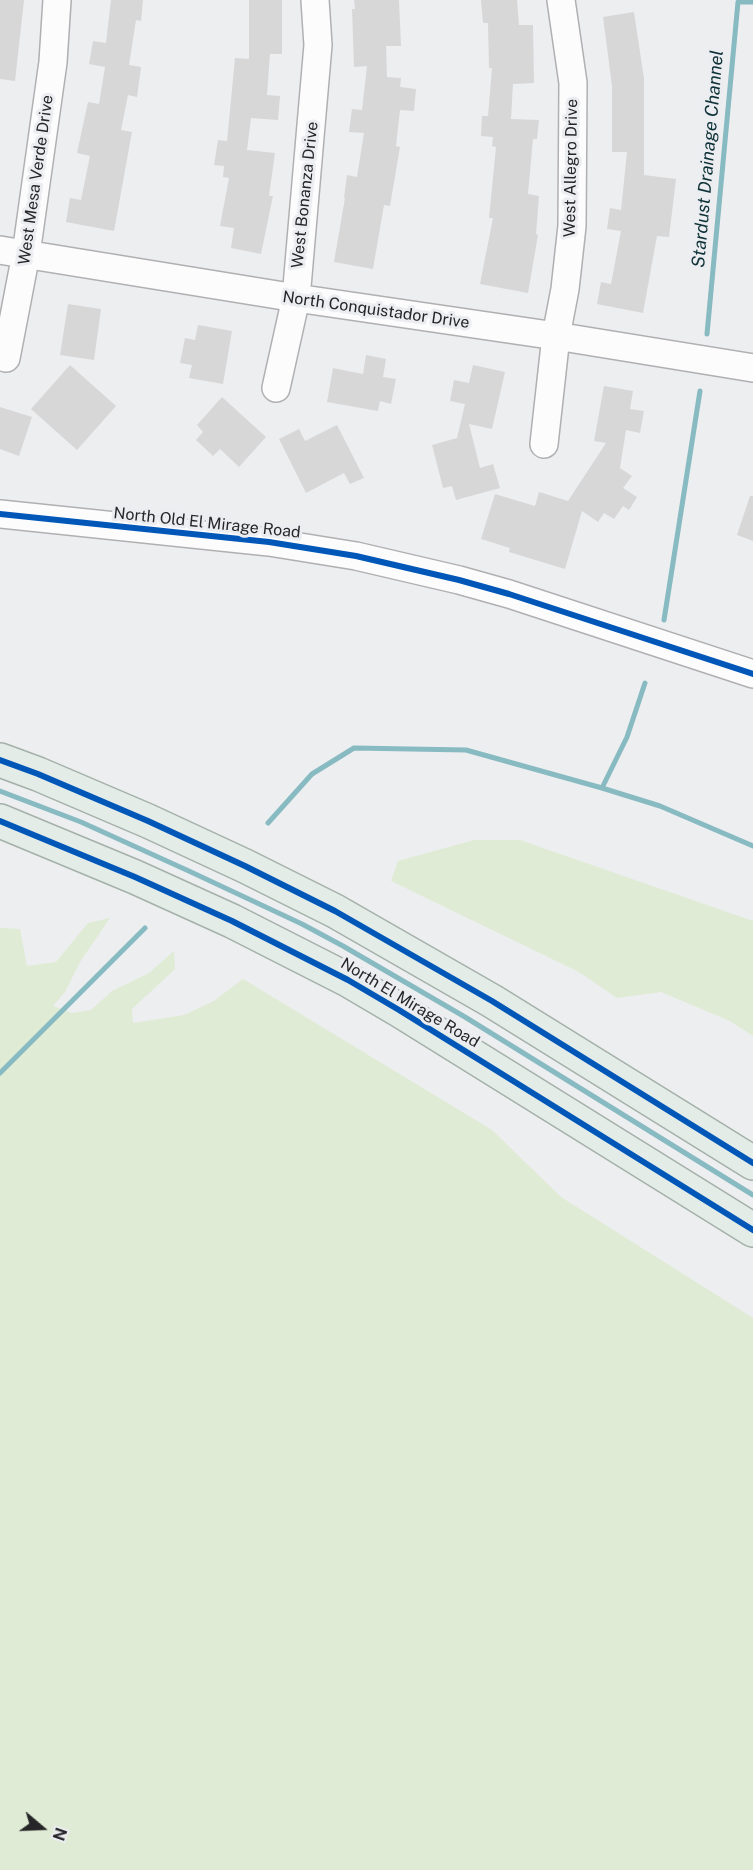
<!DOCTYPE html>
<style>
body{margin:0}
#map{position:relative;width:753px;height:1870px;overflow:hidden;background:#edeef0;font-family:"Public Sans",sans-serif}
canvas{display:block}
.north{position:absolute;left:12px;top:1798px;width:60px;height:60px;-webkit-text-stroke:4px #ecedf1;paint-order:stroke;rotate:109deg;font-size:16px;font-weight:700;line-height:24px;text-align:center;color:#262628}
.north::after{content:'';display:block;margin:auto;width:21px;height:27px;background:#262628;clip-path:polygon(50% 0,100% 100%,50% 72%,0 100%)}
</style>
<div id="map">
<canvas width="753" height="1870"></canvas>
<div class="north">N</div>
</div>
<script>
const ctx = document.querySelector('canvas').getContext('2d');
ctx.lineJoin = 'round';
function paint(path, color) { ctx.fillStyle = color; ctx.fill(path, 'evenodd'); }
const shape = rows => new Path2D(rows.map(r => 'M' + r).join(''));
function trace(path, color, width, dash) { ctx.strokeStyle = color; ctx.lineWidth = width; ctx.lineCap = dash ? 'butt' : 'round'; ctx.setLineDash(dash || []); ctx.stroke(path); }
function label(font, color, halo, rows, align = 'center') {
  ctx.font = font + ' "Public Sans",sans-serif'; ctx.lineWidth = 6; ctx.setLineDash([]); ctx.textBaseline = 'middle'; ctx.strokeStyle = halo; ctx.fillStyle = color; for (const [text, x, y, turn = 0] of rows) {
    ctx.save(); ctx.translate(x, y); ctx.rotate((+turn || 0) * Math.PI / 180); ctx.textAlign = isNaN(turn) ? turn : align; if (halo) ctx.strokeText(text, 0, 0); ctx.fillText(text, 0, 0); ctx.restore();
  }
}
paint(shape([
 [474,840,520,840,753,921,753,1036,730,1021,661,992,617,998,579,972,391,881,398,861],
 [110,918,80,962,65,992,53,1006,72,1013,91,1010,112,991,149,973,174,951,175,969,132,1009,133,1023,184,1015,214,1001,243,979,492,1130,561,1197,753,1318,753,1870,0,1870,0,928,20,929,27,966,56,962,88,923]
]), '#dfebd4');
trace(shape([
 [707,334,738,2,753,2],
 [664,620,700,391],
 [602,788,627,737,645,683],
 [0,791,81,822,191,872,302,924,343,946,465,1017,753,1195],
 [268,823,312,774,354,748,466,750,602,788,660,806,753,846],
 [0,1073,145,928]
]), '#88bac2', 5);
paint(shape([
 [0,0,24,0,15,81,0,79],
 [111,0,143,0,141,21,136,20,129,65,141,67,137,97,128,95,121,130,132,132,114,231,66,222,70,198,81,200,90,156,77,153,88,102,99,104,105,67,89,64,93,41,106,43],
 [249,0,282,0,282,54,270,54,267,95,280,96,278,120,251,118,247,150,275,153,269,196,273,196,261,254,231,248,234,228,220,226,229,178,223,177,224,166,214,165,218,140,227,141,235,58,249,59],
 [354,0,399,0,401,46,386,46,387,77,401,78,400,87,416,89,414,111,400,110,396,146,400,147,390,206,384,205,373,269,334,262,345,198,344,198,347,175,357,177,364,133,349,132,352,109,362,110,367,66,354,67,352,9,355,9],
 [481,0,517,0,519,25,533,25,534,83,513,84,511,119,539,120,537,139,533,139,528,194,539,196,536,234,538,235,528,293,480,284,493,218,489,218,496,147,492,146,493,137,481,136,482,116,488,116,492,68,489,68,488,23,483,23],
 [634,12,644,79,644,175,676,179,669,237,657,236,643,313,597,304,601,282,611,284,621,231,607,229,610,208,621,210,627,152,612,152,612,86,603,17],
 [68,304,101,309,94,360,60,355],
 [198,325,232,331,223,384,189,378,192,365,180,363,185,338,195,340],
 [366,355,386,359,383,377,396,379,391,404,380,401,378,411,327,402,333,368,363,374],
 [70,365,116,406,77,450,31,409],
 [473,365,505,372,492,429,469,424,480,468,493,464,500,488,456,500,452,486,443,488,432,445,457,438,465,404,450,401,454,380,469,383],
 [604,386,633,391,630,409,644,411,640,433,626,430,620,468,632,476,623,488,637,497,629,510,623,506,614,519,604,513,598,522,582,511,565,569,509,552,510,548,481,539,495,494,535,506,539,492,568,501,606,443,594,441],
 [222,397,266,437,239,467,220,449,213,456,196,440,203,432,197,425],
 [0,407,32,417,19,456,0,449],
 [337,425,364,478,350,484,344,473,306,493,279,439,299,429,305,441],
 [750,496,753,496,753,541,737,535]
]), '#d7d7d8');
const minor = shape([
 [0,250,296,298,556,336,753,368],
 [6,358,26,254,53,62,57,0],
 [276,388,296,298,318,45,315,0],
 [544,444,556,336,565,289,572,226,573,83,561,0],
 [0,514,269,542,356,556,459,580,509,594,753,674]
]);
const major = shape([
 [0,760,38,774,148,821,245,866,335,911,492,1001,753,1163],
 [0,821,135,877,232,921,348,980,399,1010,753,1230]
]);
trace(minor, '#b0b0b2', 30);
trace(major, '#a4b1a9', 36);
trace(minor, '#fcfcfd', 27);
trace(major, '#e4ece8', 33);
trace(shape([
 [0,514,269,542,356,556,459,580,509,594,753,674],
 [0,760,38,774,148,821,245,866,335,911,492,1001,753,1163],
 [0,821,135,877,232,921,348,980,399,1010,753,1230]
]), '#0057b8', 6);
label('16px', '#262628', '#ecedf1', [
 ["West Allegro Drive",571,168,-89],
 ["West Mesa Verde Drive",36,180,-82],
 ["West Bonanza Drive",305,195,-84],
 ["North Conquistador Drive",376,310,8],
 ["North Old El Mirage Road",207,523,6],
 ["North El Mirage Road",410,1003,31]
]);
label('italic 18px', '#0e3237', '#ecedf1', [
 ["Stardust Drainage Channel",708,159,-85]
]);
</script>
